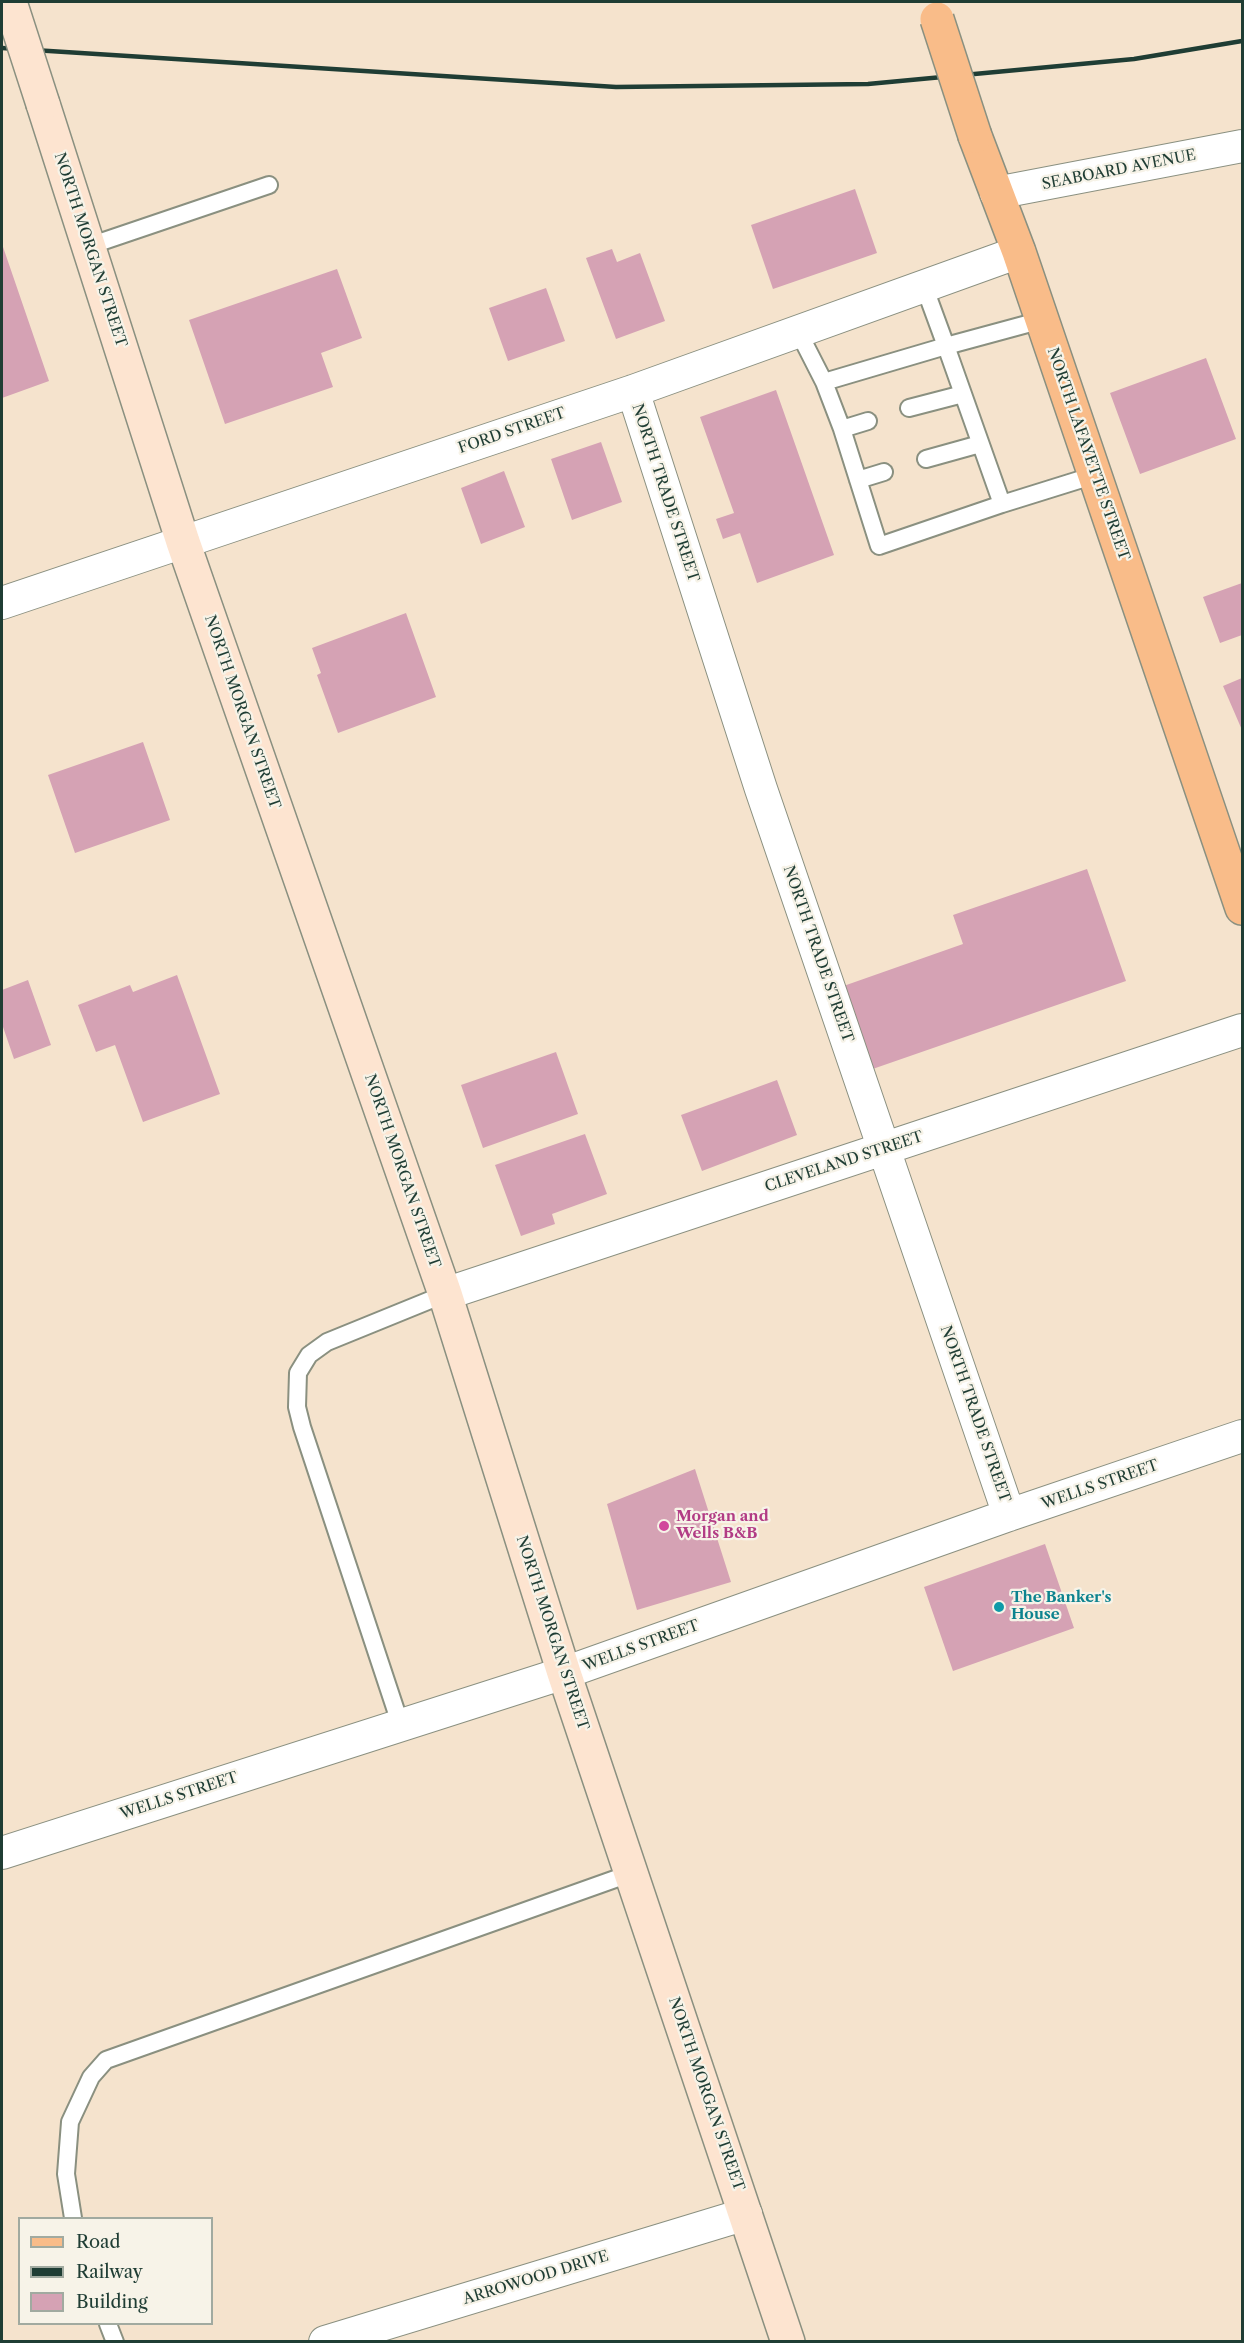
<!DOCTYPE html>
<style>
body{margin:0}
#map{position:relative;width:1244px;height:2343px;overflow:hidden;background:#f5e3cd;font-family:"Libre Caslon Text",serif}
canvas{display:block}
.frame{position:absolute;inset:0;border:3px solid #1f3d34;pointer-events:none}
.legend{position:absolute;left:18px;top:2217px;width:195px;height:108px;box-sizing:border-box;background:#f7f3e8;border:2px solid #a1aaa0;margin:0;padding:8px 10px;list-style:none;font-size:18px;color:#1f3d34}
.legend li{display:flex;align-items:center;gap:12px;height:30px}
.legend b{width:30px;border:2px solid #a1aaa0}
</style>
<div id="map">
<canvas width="1244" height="2343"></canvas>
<div class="frame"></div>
<ul class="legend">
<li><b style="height:8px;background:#f9bc89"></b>Road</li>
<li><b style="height:8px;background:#1f3d34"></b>Railway</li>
<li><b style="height:16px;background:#d5a2b4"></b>Building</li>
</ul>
</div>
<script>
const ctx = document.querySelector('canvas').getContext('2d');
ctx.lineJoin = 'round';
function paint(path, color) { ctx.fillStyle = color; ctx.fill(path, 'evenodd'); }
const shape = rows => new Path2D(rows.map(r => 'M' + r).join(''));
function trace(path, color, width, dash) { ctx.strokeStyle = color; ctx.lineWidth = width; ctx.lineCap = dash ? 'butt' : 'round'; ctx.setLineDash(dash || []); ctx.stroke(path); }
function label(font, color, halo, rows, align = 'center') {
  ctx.font = font + ' "Libre Caslon Text",serif'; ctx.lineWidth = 4.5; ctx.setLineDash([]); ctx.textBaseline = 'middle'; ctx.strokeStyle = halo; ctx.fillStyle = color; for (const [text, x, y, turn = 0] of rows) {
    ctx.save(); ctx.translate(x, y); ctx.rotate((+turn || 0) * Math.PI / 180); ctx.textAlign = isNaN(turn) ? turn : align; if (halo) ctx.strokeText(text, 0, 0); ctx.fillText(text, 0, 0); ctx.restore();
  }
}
paint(shape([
 [855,189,877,253,773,289,751,225],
 [2,244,49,381,2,398],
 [612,249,617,262,640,253,665,321,616,339,586,258],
 [337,269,362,338,321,353,333,387,225,424,189,320],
 [546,288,565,341,508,361,489,308],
 [1206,358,1236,439,1140,474,1110,393],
 [776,390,834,555,757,583,740,533,723,539,716,519,734,513,700,417],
 [601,442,622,502,572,520,551,459],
 [504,471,525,527,481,544,461,488],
 [1242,583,1242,635,1220,643,1203,597],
 [406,613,436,697,338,733,317,675,321,673,312,648],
 [1242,678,1242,730,1223,686],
 [143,742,170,820,75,853,48,775],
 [1087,869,1126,981,864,1072,835,989,963,944,953,915],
 [177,975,220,1094,143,1122,115,1045,96,1052,78,1005,130,985,133,992],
 [28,980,51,1045,14,1059,2,1024,2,990],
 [556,1052,578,1114,483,1148,461,1085],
 [777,1080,797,1135,702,1171,681,1115],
 [585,1134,607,1194,552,1214,555,1224,521,1236,495,1165],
 [695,1469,731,1582,637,1610,607,1504],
 [1045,1544,1074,1628,953,1671,924,1587]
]), '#d5a2b4');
const lane = shape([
 [89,246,269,185],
 [924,286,946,346,824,382,842,429,879,546,1002,504],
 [1042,320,946,346,1002,504,1095,475],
 [798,331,824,382],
 [909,408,963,394],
 [842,429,868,421],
 [926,459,980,444],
 [858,480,884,472],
 [401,1726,302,1427,297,1407,298,1373,309,1355,327,1342,445,1294],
 [73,2218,66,2174,70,2122,91,2077,106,2060,632,1873],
 [108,2324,115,2342]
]);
const street = shape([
 [996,193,1242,146],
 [633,391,761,789,1009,1515],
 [2,603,633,391,1019,252],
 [445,1294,1242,1030],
 [2,1853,564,1673,1009,1515,1242,1436],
 [325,2342,746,2214]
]);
const secondary = shape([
 [43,104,183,542,445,1294,564,1673,788,2342]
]);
const primary = shape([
 [975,136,1019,252,1242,908]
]);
trace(lane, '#8a9080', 20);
trace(street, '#8a9080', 34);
trace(secondary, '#8a9080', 36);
trace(primary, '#8a9080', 36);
trace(lane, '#fff', 16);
trace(street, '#fff', 32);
trace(secondary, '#fde4d0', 33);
trace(primary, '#f9bc89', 33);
trace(shape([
 [2,48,616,87,868,84,1134,59,1242,41]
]), '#1f3d34', 4.5);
const secondaryBridge = shape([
 [10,2,43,104]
]);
const primaryBridge = shape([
 [937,19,975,136]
]);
trace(secondaryBridge, '#8a9080', 36, []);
trace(primaryBridge, '#8a9080', 36, []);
trace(secondaryBridge, '#fde4d0', 33);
trace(primaryBridge, '#f9bc89', 33);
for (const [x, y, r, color] of [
 [664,1526,6,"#d1479c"],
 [999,1607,6,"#0f9aa8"]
]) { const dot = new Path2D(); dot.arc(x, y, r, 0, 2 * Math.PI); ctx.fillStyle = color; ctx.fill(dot); trace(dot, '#f7f3e8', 2); }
label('15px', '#1f3d34', '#f7f3e8', [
 ["SEABOARD AVENUE",1119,170,-11],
 ["NORTH MORGAN STREET",90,250,72],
 ["FORD STREET",512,431,-19],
 ["NORTH LAFAYETTE STREET",1088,454,71],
 ["NORTH TRADE STREET",665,493,72],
 ["NORTH MORGAN STREET",242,712,71],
 ["NORTH TRADE STREET",818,954,71],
 ["CLEVELAND STREET",844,1162,-18],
 ["NORTH MORGAN STREET",402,1171,71],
 ["NORTH TRADE STREET",975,1414,71],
 ["WELLS STREET",1100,1485,-19],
 ["NORTH MORGAN STREET",552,1633,72],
 ["WELLS STREET",641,1646,-20],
 ["WELLS STREET",179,1796,-18],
 ["NORTH MORGAN STREET",706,2094,71],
 ["ARROWOOD DRIVE",536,2278,-17]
]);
label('bold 15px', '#b23c85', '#f7f3e8', [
 ["Morgan and",676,1517],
 ["Wells B&B",676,1534]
], 'left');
label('bold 15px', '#0d838f', '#f7f3e8', [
 ["The Banker's",1011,1598],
 ["House",1011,1615]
], 'left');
</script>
